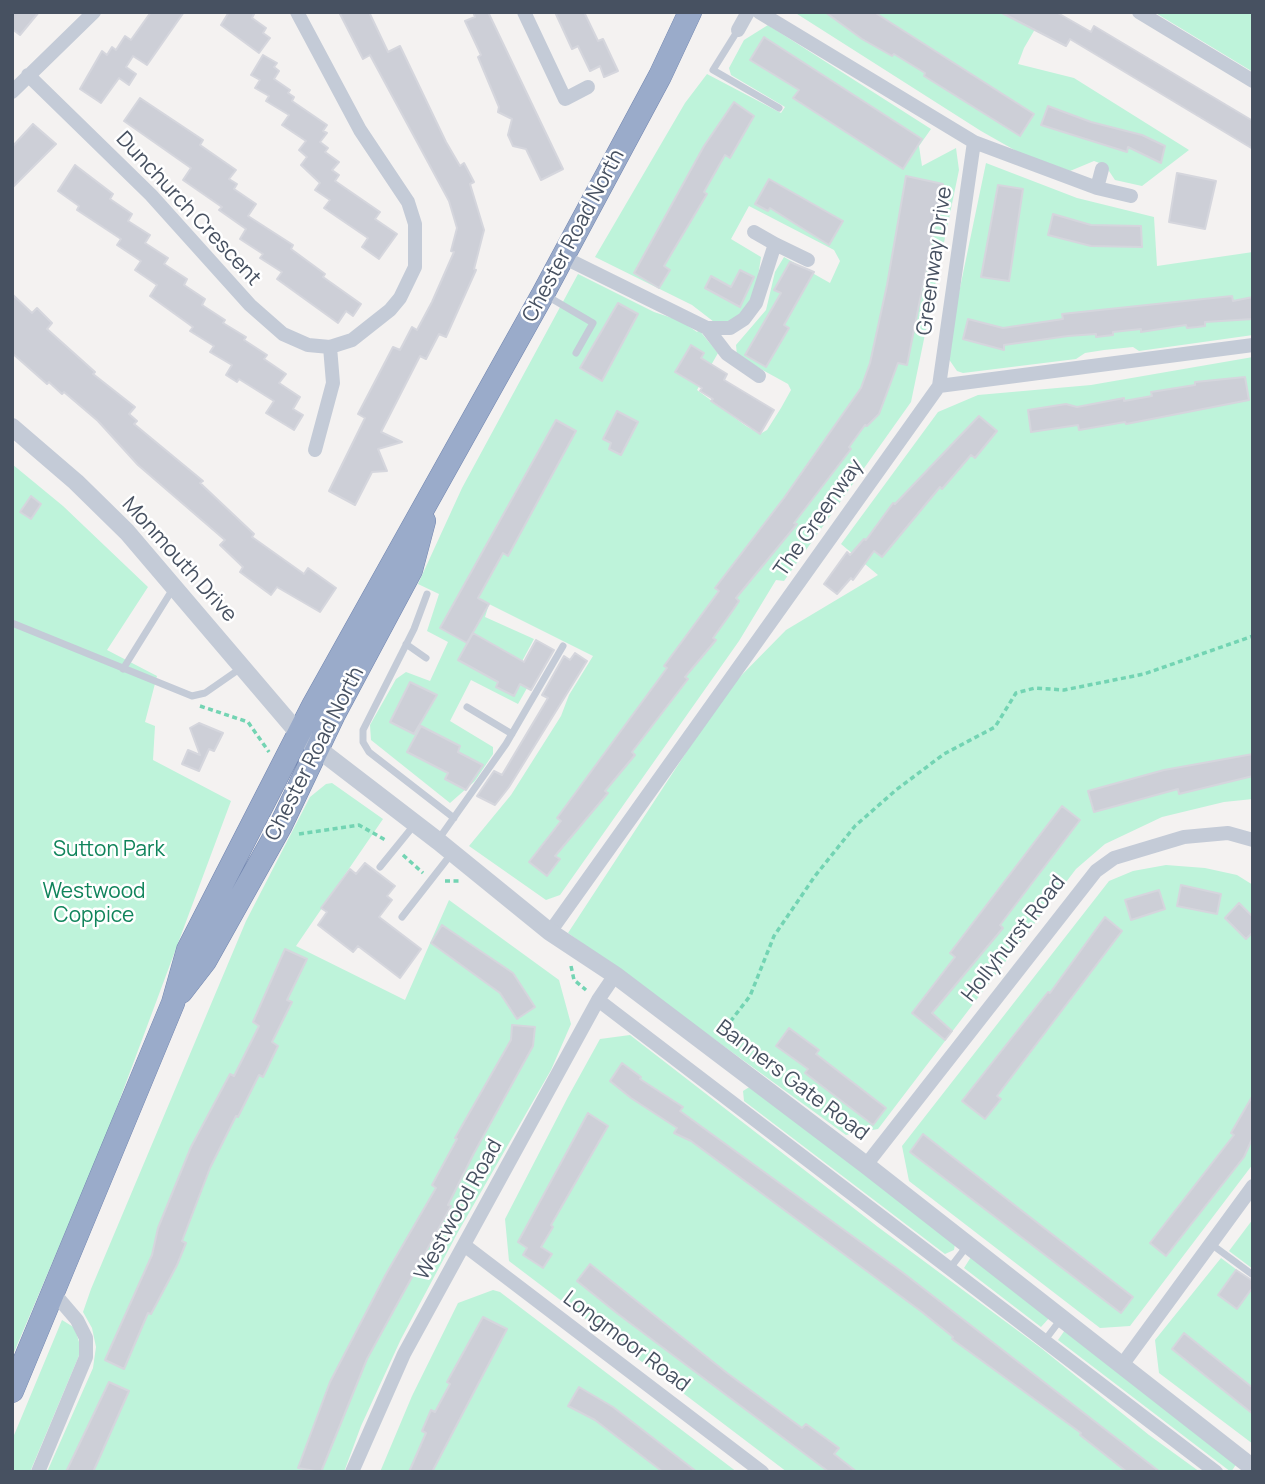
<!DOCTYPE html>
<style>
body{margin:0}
#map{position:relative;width:1265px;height:1484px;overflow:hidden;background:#f4f2f1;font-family:Manrope,sans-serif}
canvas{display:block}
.frame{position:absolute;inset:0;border:14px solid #475161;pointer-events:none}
</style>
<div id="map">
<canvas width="1265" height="1484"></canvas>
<div class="frame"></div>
</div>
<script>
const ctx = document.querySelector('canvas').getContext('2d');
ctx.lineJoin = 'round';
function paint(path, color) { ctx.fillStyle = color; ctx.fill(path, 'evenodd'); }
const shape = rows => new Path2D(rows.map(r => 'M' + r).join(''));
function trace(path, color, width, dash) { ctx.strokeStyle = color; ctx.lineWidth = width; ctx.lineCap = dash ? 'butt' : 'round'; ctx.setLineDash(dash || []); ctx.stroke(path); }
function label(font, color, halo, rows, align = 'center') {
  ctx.font = font + ' Manrope,sans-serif'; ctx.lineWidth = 5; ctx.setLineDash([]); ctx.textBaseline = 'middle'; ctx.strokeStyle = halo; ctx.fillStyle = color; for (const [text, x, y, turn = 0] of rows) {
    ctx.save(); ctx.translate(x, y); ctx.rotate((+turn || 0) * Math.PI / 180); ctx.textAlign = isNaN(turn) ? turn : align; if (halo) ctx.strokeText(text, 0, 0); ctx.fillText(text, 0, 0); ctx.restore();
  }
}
paint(shape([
 [794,12,1045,12,1024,48,1018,64,1074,78,1189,150,1142,186,1115,180,1105,165,1094,161,1070,171,1018,152,981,131],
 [1154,12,1253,12,1253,72],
 [768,25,931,129,919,146,922,166,956,148,959,170,911,402,784,581,776,580,739,641,560,895,546,900,469,846,511,795,561,716,569,695,593,656,489,604,485,617,534,639,520,665,535,674,518,704,471,680,450,721,493,747,493,754,475,781,450,803,371,740,370,725,396,679,406,672,430,681,448,642,427,631,439,594,418,584,462,488,578,274,654,312,681,321,697,332,699,330,718,353,697,390,746,426,760,434,767,430,781,408,791,390,788,384,737,356,736,345,766,310,775,272,784,257,830,283,840,261,834,250,749,206,731,239,761,257,756,290,745,311,735,319,718,325,692,305,595,257,685,103,707,74,781,113,785,107,731,75,729,68,744,40],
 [986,163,1077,198,1154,217,1157,266,1253,252,1253,335,1139,351,1133,347,1104,350,1085,353,1076,359,963,373,957,371,946,355],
 [1253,357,1253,799,1224,802,1162,817,1105,844,1076,869,878,1129,846,1135,568,933,727,690,786,630,878,575,841,544,938,412,978,395,1091,385],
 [12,464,63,506,148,587,107,650,157,676,145,722,155,726,153,760,231,801,105,1139,12,1357],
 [332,783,383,819,296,946,405,1000,449,900,559,980,571,1024,551,1070,458,1232,401,1339,361,1426,344,1472,47,1472,93,1368,96,1347,92,1328,83,1312,91,1289,246,921,310,797,326,784],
 [1166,865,1205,868,1237,875,1253,885,1253,1164,1130,1326,1100,1328,909,1181,902,1146,1109,881,1133,871],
 [630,1035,878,1227,1041,1348,1149,1435,1200,1472,787,1472,509,1261,505,1219,568,1097,600,1039],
 [751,1086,955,1244,954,1250,945,1254,744,1101,743,1091],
 [1253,1219,1253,1269,1229,1251],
 [971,1257,1050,1317,1041,1327,964,1268],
 [1221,1258,1253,1282,1253,1444,1159,1373,1155,1340],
 [493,1290,500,1292,737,1472,380,1472,412,1396,458,1303],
 [62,1320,75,1328,81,1349,78,1358,30,1472,12,1472,12,1440],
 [1065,1330,1237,1463,1231,1472,1058,1340]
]), '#bef3da');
const building = shape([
 [12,12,39,12,20,35,12,29,12,12],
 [151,12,184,12,147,65,133,56,126,67,136,74,129,85,119,78,101,103,80,89,102,51,107,55,112,47,116,50,125,36,131,40,151,12],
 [229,12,255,12,252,18,266,28,263,33,270,38,259,53,221,25,229,12],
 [339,12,369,12,388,52,400,46,446,142,460,166,464,163,474,182,470,184,484,230,474,269,476,270,446,337,439,334,426,359,420,356,381,432,402,442,378,449,387,471,372,472,355,505,329,491,365,418,358,414,393,347,400,350,412,327,417,330,432,302,454,252,451,251,457,228,449,201,370,55,363,59,339,12],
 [473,12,488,12,563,169,541,180,526,149,513,146,508,135,512,119,498,112,499,107,478,57,481,55,465,21,475,17,473,12],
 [555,12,584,12,598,41,603,39,618,71,604,77,600,66,590,71,578,46,572,49,555,12],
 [825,12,874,12,1034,114,1020,136,924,76,925,73,894,54,892,56,862,39,825,12],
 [1000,12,1056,12,1091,32,1094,26,1253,121,1253,149,1070,39,1066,46,1000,12],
 [764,37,922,139,903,169,793,98,799,90,750,60,764,37],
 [263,55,277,63,274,67,279,71,274,79,290,90,288,93,294,97,292,101,327,125,323,131,327,133,320,142,328,148,325,152,339,162,332,170,339,175,335,181,380,212,375,219,397,234,379,259,362,247,368,238,324,208,330,200,315,190,320,183,301,165,307,157,299,150,306,141,282,125,289,115,266,101,269,96,255,88,260,80,251,75,263,55],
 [140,98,203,140,200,145,236,170,229,179,237,184,234,189,256,204,248,216,293,245,291,249,325,274,323,277,361,304,353,316,346,311,338,323,277,279,282,272,260,258,263,254,240,239,246,229,219,210,222,207,183,180,191,168,124,121,140,98],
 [734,102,754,116,730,158,725,155,704,192,707,194,664,266,670,270,659,288,634,273,704,146,734,102],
 [1048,106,1091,122,1142,135,1165,146,1161,163,1128,147,1127,152,1041,125,1048,106],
 [33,124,56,144,12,188,12,147,33,124],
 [75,165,113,194,110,199,132,214,128,221,150,235,145,243,168,258,164,264,187,279,184,285,205,299,202,305,225,320,223,323,246,337,244,340,267,355,264,359,286,374,279,383,300,397,293,409,303,415,294,430,266,413,274,401,239,379,237,382,226,375,232,365,210,352,214,346,190,331,193,327,150,296,157,285,135,270,141,261,117,245,121,239,77,210,79,206,58,191,75,165],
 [1177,173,1216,181,1205,229,1169,222,1177,173],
 [906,176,943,184,907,365,898,363,879,414,867,426,865,425,849,447,851,449,794,523,797,524,736,598,739,601,733,610,713,638,716,640,685,677,688,679,632,752,635,755,605,791,608,793,555,856,560,859,547,876,529,862,561,821,557,818,667,668,664,666,719,591,715,588,784,498,861,388,870,363,887,285,906,176],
 [769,179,843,221,829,245,770,208,768,211,755,204,769,179],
 [998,185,1023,189,1009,281,981,277,998,185],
 [1053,214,1091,225,1141,226,1142,247,1091,246,1048,235,1053,214],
 [790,262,814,272,784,325,789,328,766,367,745,355,781,293,774,290,790,262],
 [740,270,754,277,740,307,705,288,711,276,731,287,740,270],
 [12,294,32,313,37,308,52,323,47,329,95,372,93,374,135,407,129,414,137,421,134,424,203,481,200,483,254,534,252,537,304,574,308,568,336,588,320,612,277,587,271,595,240,572,243,567,220,545,225,540,138,465,98,421,64,392,62,394,49,382,47,384,12,353,12,294],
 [1232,296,1233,301,1253,297,1253,319,1205,322,1205,326,1197,327,1187,328,1186,325,1141,332,1141,329,1113,332,1113,335,1096,337,1096,334,1068,336,1004,345,1004,350,963,339,968,319,1003,328,1063,319,1062,314,1232,296],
 [618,303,638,314,602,381,580,368,618,303],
 [691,345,704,353,701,358,727,374,724,380,774,410,760,434,711,401,713,399,700,391,702,388,675,372,691,345],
 [1245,377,1249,400,1126,424,1125,422,1079,430,1078,425,1031,432,1028,410,1066,404,1077,407,1124,398,1124,401,1152,396,1151,392,1195,385,1195,382,1245,377],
 [617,411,638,422,621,455,609,449,611,443,603,439,617,411],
 [979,416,997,431,975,458,971,455,942,489,940,487,882,557,874,551,853,580,851,578,837,594,824,584,847,552,850,555,864,539,866,540,893,503,895,504,979,416],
 [556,420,576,431,508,556,503,553,478,598,489,604,467,643,440,628,556,420],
 [31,496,41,504,31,519,20,512,31,496],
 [473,633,524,662,536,640,554,650,531,690,520,684,514,696,496,687,498,682,458,660,473,633],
 [575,653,587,661,509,787,495,805,477,796,494,771,502,775,548,698,542,695,564,656,570,660,575,653],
 [410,682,437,695,414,734,390,722,410,682],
 [199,723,223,733,214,751,209,749,199,771,182,764,188,750,200,755,190,728,199,723],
 [421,726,460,746,458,752,483,765,466,790,445,779,448,773,407,752,421,726],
 [1253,754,1253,776,1179,794,1178,789,1094,812,1088,791,1164,770,1253,754],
 [1062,806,1080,820,1000,925,1003,928,932,1013,952,1031,945,1040,912,1013,955,957,950,953,1062,806],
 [365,863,395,886,387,896,392,900,379,917,421,949,400,978,358,946,353,952,318,925,327,912,321,908,350,869,356,874,365,863],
 [1181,885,1221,894,1217,914,1177,906,1181,885],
 [1159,890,1165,909,1131,920,1125,900,1159,890],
 [1239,903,1253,917,1253,932,1246,939,1225,918,1239,903],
 [1105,917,1122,931,997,1096,1001,1099,985,1119,962,1101,1048,992,1050,993,1105,917],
 [442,925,513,973,535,1007,517,1019,500,993,431,943,442,925],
 [285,949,307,959,287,1000,292,1002,272,1042,278,1046,263,1077,259,1075,238,1117,236,1116,210,1168,182,1241,186,1243,177,1265,151,1314,148,1313,124,1369,105,1360,152,1255,158,1228,191,1147,230,1074,234,1076,259,1026,253,1022,285,949],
 [512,1025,535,1027,533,1046,474,1153,448,1205,451,1206,367,1359,321,1472,298,1468,330,1382,386,1274,436,1188,432,1185,457,1139,455,1138,511,1040,512,1025],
 [789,1028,819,1050,816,1054,886,1108,873,1125,805,1073,808,1069,776,1046,789,1028],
 [622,1063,641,1077,640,1079,683,1107,680,1111,902,1272,1160,1472,1127,1472,1080,1435,1081,1433,952,1339,953,1337,922,1312,691,1141,674,1133,677,1128,631,1098,610,1081,622,1063],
 [1253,1095,1253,1137,1244,1157,1166,1256,1150,1243,1234,1135,1231,1133,1253,1095],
 [588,1113,608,1126,551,1225,553,1227,541,1247,552,1254,543,1268,523,1255,527,1248,518,1242,588,1113],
 [923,1134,1133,1297,1121,1313,910,1152,923,1134],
 [590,1264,727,1373,802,1428,806,1424,839,1448,834,1454,857,1472,829,1472,618,1314,577,1281,590,1264],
 [1236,1270,1253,1281,1253,1287,1237,1309,1218,1295,1236,1270],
 [483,1317,507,1329,432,1472,409,1472,426,1433,422,1431,431,1410,435,1412,450,1384,447,1382,483,1317],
 [1184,1333,1253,1388,1253,1414,1172,1349,1184,1333],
 [109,1382,129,1391,98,1461,93,1472,66,1472,109,1382],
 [579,1387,613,1407,697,1472,663,1472,595,1420,568,1406,579,1387]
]);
paint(building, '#cdcfd7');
trace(building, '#d5d6dd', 2);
const trunk = shape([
 [181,992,205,961,280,827,334,714,411,570,424,521],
 [12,1391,173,1003,188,950,314,704,543,294,660,76,690,12]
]);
trace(trunk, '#7185af', 24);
trace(shape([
 [200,706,248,722,269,752],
 [299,834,359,825,387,841],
 [403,855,423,873],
 [445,881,462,881],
 [571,966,574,980,586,990],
 [720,1035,750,996,774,936,815,876,855,826,896,790,944,754,995,727,1016,693,1035,688,1064,690,1144,674,1253,636]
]), '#73d4b3', 3.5, [5, 3.5]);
trace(shape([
 [738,30,713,70,779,108],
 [547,296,593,323,576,353],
 [427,594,414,629,363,730,363,742,369,752,454,818],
 [12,623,192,696,205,693,241,668],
 [406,644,426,658],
 [123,669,174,587],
 [467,707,512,734],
 [438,840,506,744,563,646],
 [380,867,415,824],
 [402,917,452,853],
 [1211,1244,1253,1275],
 [950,1268,967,1246],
 [1045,1340,1061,1319]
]), '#c4cbd7', 7);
trace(shape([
 [524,12,565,99,588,87],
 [759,12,974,142],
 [1139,12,1253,81],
 [738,30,748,12],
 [28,75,151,195,250,305,283,334,308,345,330,347,352,340,390,310,400,298,415,267,415,224,408,202,360,130,297,12],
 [12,92,94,12],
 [1102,169,1097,188,1131,196],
 [775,244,808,260],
 [563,257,707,328,727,354,759,376],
 [707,328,730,328,744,319,756,303,775,244,754,232],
 [939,386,974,142,1097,188],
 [315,450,333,383,330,347],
 [550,932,939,386,1253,345],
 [598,1000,1216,1472],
 [866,1165,1096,871,1114,858,1184,837,1228,833,1253,840],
 [464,1245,762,1472],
 [1122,1365,1253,1186],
 [38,1472,86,1357,86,1338,77,1320,53,1292],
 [352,1472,404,1354,598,1000,615,975]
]), '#c4cbd7', 14);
trace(shape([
 [12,427,76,482,127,532,300,735,438,841,550,932,615,975,866,1165,1253,1468]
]), '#c4cbd7', 18);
trace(trunk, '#9aabca', 23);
label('21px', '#475161', '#fff', [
 ["Dunchurch Crescent",188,209,47],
 ["Chester Road North",574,236,-62],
 ["Greenway Drive",935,261,-82],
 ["The Greenway",819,518,-55],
 ["Monmouth Drive",179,560,48],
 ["Chester Road North",315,754,-63],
 ["Hollyhurst Road",1014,939,-52],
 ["Banners Gate Road",792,1081,37],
 ["Westwood Road",459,1210,-61],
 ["Longmoor Road",626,1342,37]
]);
label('21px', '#10845b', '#fff', [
 ["Sutton Park",109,850],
 ["Westwood",94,892],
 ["Coppice",94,916]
]);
</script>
